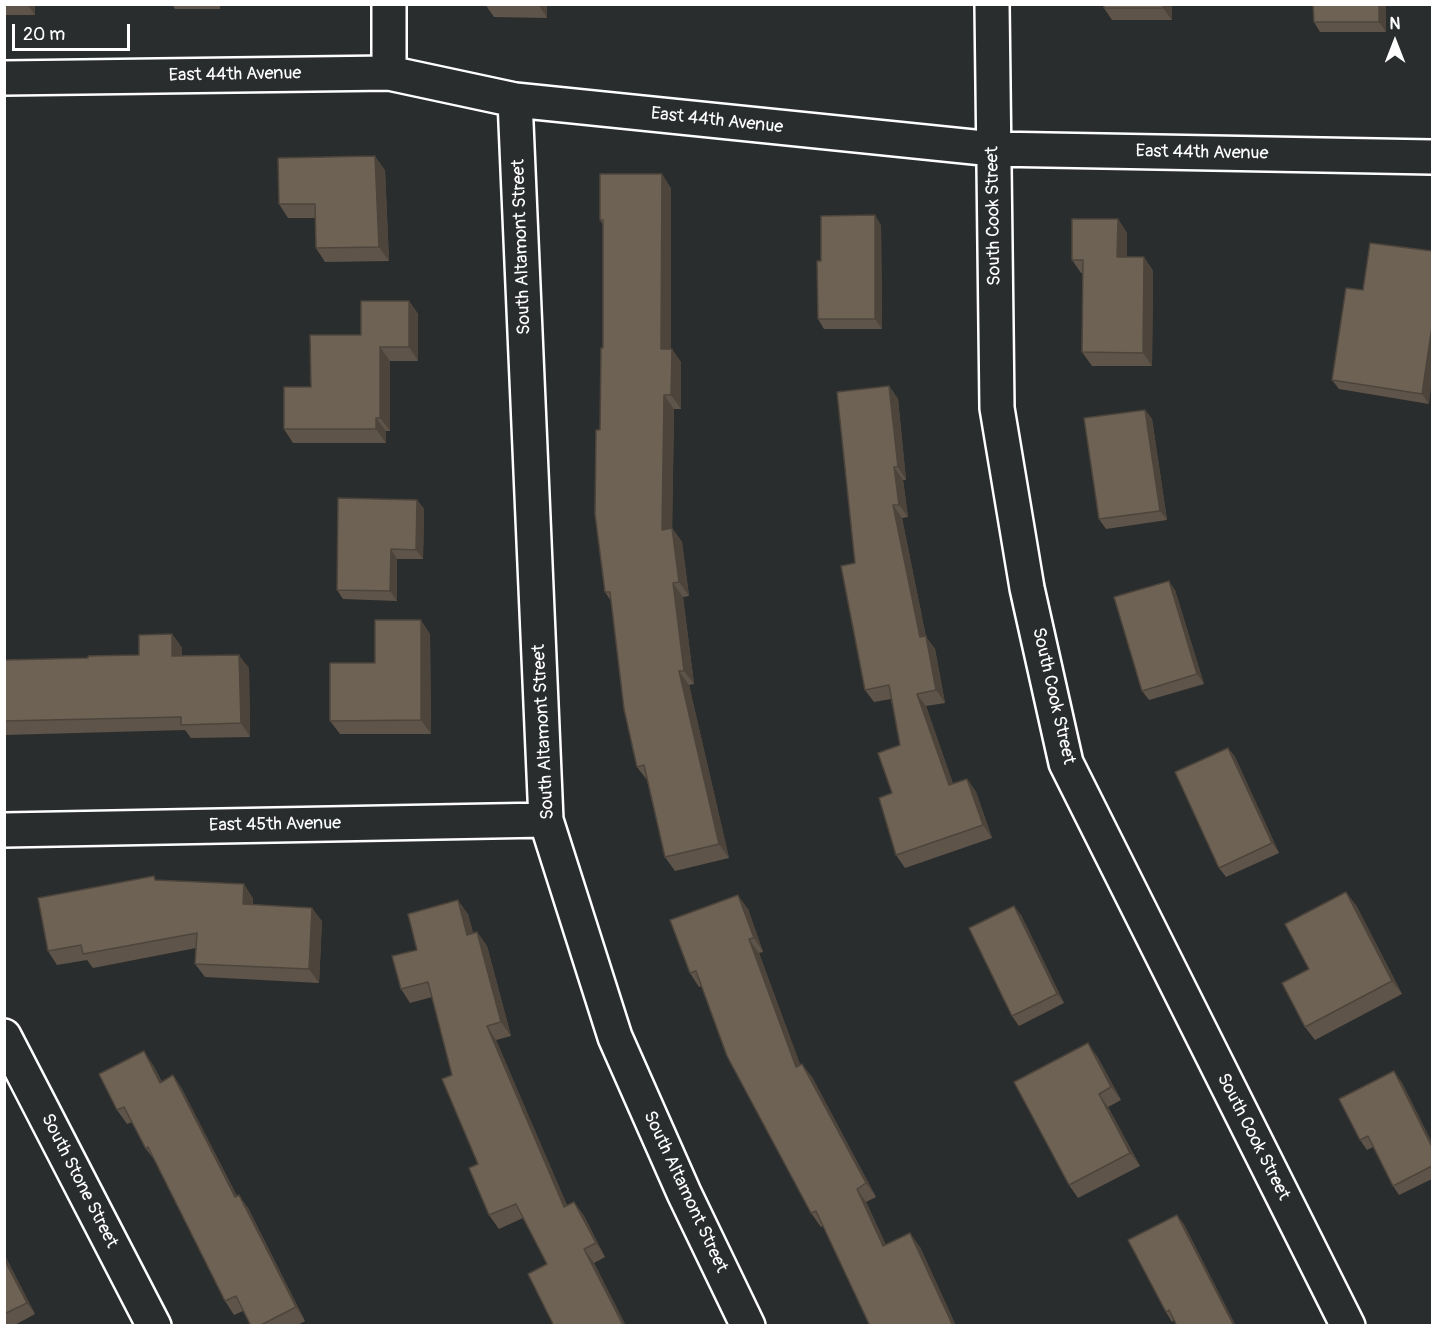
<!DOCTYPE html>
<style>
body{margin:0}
#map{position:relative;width:1437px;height:1330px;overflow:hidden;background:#2a2d2e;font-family:Pangolin,sans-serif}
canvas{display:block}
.frame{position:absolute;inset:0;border:6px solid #fff;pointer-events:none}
.north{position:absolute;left:1365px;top:12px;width:60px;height:60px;-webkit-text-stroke:4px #2a2d2e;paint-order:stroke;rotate:0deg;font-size:16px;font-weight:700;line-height:24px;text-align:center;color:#fff}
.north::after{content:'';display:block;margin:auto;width:21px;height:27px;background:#fff;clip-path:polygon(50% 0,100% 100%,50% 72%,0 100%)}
.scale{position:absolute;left:12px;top:24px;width:118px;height:27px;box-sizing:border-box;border:3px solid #fff;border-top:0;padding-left:8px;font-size:18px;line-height:21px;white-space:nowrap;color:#fff;-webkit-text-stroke:4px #2a2d2e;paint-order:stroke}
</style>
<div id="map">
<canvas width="1437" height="1330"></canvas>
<div class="frame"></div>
<div class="north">N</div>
<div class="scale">20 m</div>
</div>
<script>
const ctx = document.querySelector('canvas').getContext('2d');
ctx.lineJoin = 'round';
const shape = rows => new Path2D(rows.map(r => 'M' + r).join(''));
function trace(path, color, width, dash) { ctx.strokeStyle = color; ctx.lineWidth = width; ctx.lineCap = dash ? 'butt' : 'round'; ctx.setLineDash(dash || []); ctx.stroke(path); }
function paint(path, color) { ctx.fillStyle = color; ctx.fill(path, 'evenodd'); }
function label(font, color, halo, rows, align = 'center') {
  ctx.font = font + ' Pangolin,sans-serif'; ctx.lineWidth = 6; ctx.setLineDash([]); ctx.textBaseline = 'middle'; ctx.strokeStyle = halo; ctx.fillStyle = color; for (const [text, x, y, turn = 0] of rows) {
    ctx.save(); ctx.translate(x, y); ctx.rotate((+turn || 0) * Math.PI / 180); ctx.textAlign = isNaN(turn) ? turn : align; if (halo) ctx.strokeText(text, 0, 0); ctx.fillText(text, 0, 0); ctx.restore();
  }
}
const street = shape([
 [389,4,389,73],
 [992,4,997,408,1027,588,1066,763,1348,1326],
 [4,78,389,73,515,100,993,149,1432,157],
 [515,100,546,820,615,1037,684,1193,748,1326],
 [4,830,546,820],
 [4,1036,154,1326]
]);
trace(street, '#fff', 38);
trace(street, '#2a2d2e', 33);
paint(shape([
 [4,4,35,4,35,15,4,15],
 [172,4,245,4,245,6,220,6,220,9,175,9],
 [485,4,547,4,547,18,494,17],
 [1172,4,1172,20,1112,20,1104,8],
 [1386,4,1386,32,1320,32,1314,22],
 [385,170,389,261,325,262,316,248,315,218,288,218,279,204],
 [671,188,671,349,681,362,681,409,674,409,672,528,682,542,689,596,683,597,694,684,689,685,729,858,675,871,665,857,647,780,637,767,611,601,605,592,600,430,603,348,603,225,600,220],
 [1118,219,1127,233,1127,257,1144,257,1153,271,1152,366,1092,366,1082,352,1083,273,1081,273,1072,260],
 [881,225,882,329,824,329,818,319,821,261],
 [1363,290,1429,404,1339,389,1332,380],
 [409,301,418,314,418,361,390,361,390,431,386,431,386,443,293,443,284,429,361,335],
 [889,386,898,399,906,480,903,480,908,517,902,518,926,637,935,649,945,703,926,706,953,784,967,779,976,792,992,838,905,868,896,855,892,793,900,745,891,699,874,702,865,690,855,563],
 [1145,410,1152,419,1167,520,1106,529,1099,519],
 [417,500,424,509,423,559,397,559,397,601,343,599,337,590],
 [1175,590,1204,684,1149,700,1142,691],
 [172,634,182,648,182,656,249,668,250,737,191,738,185,730,4,735,4,660,88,658,139,655],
 [430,634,431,734,340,734,330,721,375,663],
 [1228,748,1235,757,1279,853,1226,877,1219,868],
 [157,880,253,898,253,905,322,921,319,983,205,977,195,964,196,948,93,968,87,960,57,965,48,951],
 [1356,905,1402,994,1315,1040,1305,1027,1309,969],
 [748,909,763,952,759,953,800,1065,812,1077,876,1197,866,1202,886,1245,920,1247,956,1326,823,1226,821,1227,811,1213,702,986,699,987,690,973],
 [468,914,473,933,477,932,487,946,511,1036,496,1040,567,1206,574,1202,584,1216,605,1257,594,1263,626,1326,554,1326,547,1264,523,1218,499,1229,489,1215,478,1164,432,997,410,1003,401,989,417,950],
 [1021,915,1064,1003,1019,1026,1012,1016],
 [1097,1056,1121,1100,1108,1107,1140,1166,1078,1198,1069,1185],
 [153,1065,162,1082,173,1075,182,1089,237,1196,248,1208,305,1321,296,1326,251,1326,243,1311,234,1315,225,1301,156,1162,146,1149,132,1122,127,1124,117,1110],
 [1401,1081,1432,1143,1432,1179,1399,1195,1393,1186,1373,1147,1367,1150,1360,1140],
 [1184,1224,1174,1320,1172,1322,1166,1312],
 [4,1254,35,1314,13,1326,4,1326]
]), '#5f5449');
paint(shape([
 [27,4,35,4,35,15],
 [538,4,547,4,547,18],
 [1164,4,1172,4,1172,20,1163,8],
 [1379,4,1386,4,1386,32,1379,22],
 [375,156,385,170,389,261,379,247],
 [662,174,671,188,671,362,661,349],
 [875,215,881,225,882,329,875,319],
 [1118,219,1127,233,1127,271,1117,257],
 [1144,257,1153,271,1152,366,1143,353],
 [409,301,418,314,418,361,409,347],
 [1432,326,1432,378,1429,404,1422,394],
 [380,347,390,361,390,431,380,418],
 [672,349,681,362,681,409,671,395],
 [889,386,898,399,906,480,898,467],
 [664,395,674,409,672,543,662,530],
 [1145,410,1152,419,1167,520,1160,511],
 [376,418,386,431,386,443,376,429],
 [894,467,903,480,908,517,899,505],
 [417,500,424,509,423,559,416,550],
 [893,505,902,518,926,637,935,649,945,703,936,690,920,637],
 [672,528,682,542,689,596,679,582],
 [391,549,397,559,397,601,390,591],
 [1169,581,1175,590,1204,684,1197,674],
 [673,583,683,597,694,684,684,671],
 [421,620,430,634,431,734,421,720],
 [172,634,182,648,182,670,172,656],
 [239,655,249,668,250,737,241,723],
 [679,671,689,685,729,858,719,844],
 [917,694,926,706,958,798,949,785],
 [1228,748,1235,757,1279,853,1272,843],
 [967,779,976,792,992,838,983,825],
 [244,884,253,898,252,918,243,904],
 [1346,892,1356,905,1402,994,1392,981],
 [738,895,748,909,763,952,754,938],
 [458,900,468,914,477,948,467,935],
 [1014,906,1021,915,1064,1003,1057,994],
 [312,908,322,921,319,983,309,969],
 [477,932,487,946,511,1036,501,1022],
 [749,939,759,953,806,1080,796,1067],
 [487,1026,496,1040,574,1221,564,1207],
 [1088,1043,1097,1056,1121,1100,1111,1087],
 [144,1051,153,1065,169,1096,160,1083],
 [802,1064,812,1077,876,1197,866,1183],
 [1394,1071,1401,1081,1432,1143,1432,1147],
 [173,1075,182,1089,244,1210,235,1197],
 [1099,1094,1108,1107,1140,1166,1130,1153],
 [857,1189,866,1202,893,1260,883,1246],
 [239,1195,248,1208,305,1321,296,1307],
 [574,1202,584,1216,605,1257,596,1243],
 [1177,1215,1184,1224,1236,1326,1234,1326],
 [910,1233,920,1247,956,1326,953,1326],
 [584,1249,594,1263,626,1326,623,1325],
 [4,1254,35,1314,27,1303,4,1259]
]), '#4d453c');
const building = shape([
 [1104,4,1164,4,1163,8,1104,8,1104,4],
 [1313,4,1379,4,1379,22,1314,22,1313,4],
 [375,156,379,247,316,248,315,204,279,204,278,158,375,156],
 [600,174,662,174,661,349,672,349,671,395,664,395,662,530,672,528,679,582,673,583,684,671,679,671,719,844,665,857,644,765,637,767,624,709,610,592,605,592,595,514,596,430,600,430,601,348,603,348,603,220,600,220,600,174],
 [875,215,875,319,818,319,817,261,821,261,821,216,875,215],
 [1072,219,1118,219,1117,257,1144,257,1143,353,1082,352,1083,260,1072,260,1072,219],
 [1370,243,1432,251,1432,326,1422,394,1332,380,1346,288,1363,290,1370,243],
 [361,301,409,301,409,347,380,347,380,418,376,418,376,429,284,429,284,387,311,387,310,335,361,335,361,301],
 [889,386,898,467,894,467,899,505,893,505,920,637,926,636,936,690,917,694,949,785,967,779,983,825,896,855,879,798,892,793,878,753,900,745,889,685,865,690,841,566,855,563,837,392,889,386],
 [1145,410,1160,511,1099,519,1084,418,1145,410],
 [338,498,417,500,416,550,391,549,390,591,337,590,338,498],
 [1169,581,1197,674,1142,691,1114,597,1169,581],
 [375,620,421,620,421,720,330,721,330,663,375,663,375,620],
 [172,634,172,656,239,655,241,723,181,725,181,717,4,721,4,660,88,658,88,656,139,655,139,635,172,634],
 [1228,748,1272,843,1219,868,1175,772,1228,748],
 [154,876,155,880,244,884,243,904,312,908,309,969,195,964,197,933,83,954,81,945,48,951,38,898,154,876],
 [1346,892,1392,981,1305,1027,1282,983,1309,969,1285,924,1346,892],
 [738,895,754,938,749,939,796,1067,802,1064,866,1183,857,1189,883,1246,910,1233,953,1326,870,1326,816,1211,811,1213,727,1056,696,971,690,973,670,920,738,895],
 [458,900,467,935,477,932,501,1022,487,1026,564,1207,574,1202,596,1243,584,1249,623,1325,622,1326,554,1326,528,1274,547,1264,516,1204,489,1215,469,1168,478,1164,442,1079,452,1075,428,982,401,989,392,956,417,950,408,914,458,900],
 [1014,906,1057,994,1012,1016,969,928,1014,906],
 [1088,1043,1111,1087,1099,1094,1130,1153,1069,1185,1014,1082,1088,1043],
 [144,1051,160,1083,173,1075,235,1197,239,1195,296,1307,259,1326,251,1326,236,1296,225,1301,148,1147,146,1149,124,1107,117,1110,99,1074,144,1051],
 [1394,1071,1432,1147,1432,1166,1393,1186,1368,1136,1360,1140,1339,1099,1394,1071],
 [1177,1215,1234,1326,1177,1326,1169,1310,1166,1312,1128,1240,1177,1215],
 [4,1259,27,1303,4,1314,4,1259]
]);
paint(building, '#6e6255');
trace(building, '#4d453c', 1.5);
label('18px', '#fff', '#2a2d2e', [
 ["East 44th Avenue",235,75,-1],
 ["East 44th Avenue",717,121,6],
 ["East 44th Avenue",1202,153,1],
 ["South Cook Street",994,216,-91],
 ["South Altamont Street",522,247,-92],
 ["South Cook Street",1053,696,77],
 ["South Altamont Street",544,732,-93],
 ["East 45th Avenue",275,825,-1],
 ["South Cook Street",1253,1137,63],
 ["South Stone Street",79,1181,63],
 ["South Altamont Street",685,1192,65]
]);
</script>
